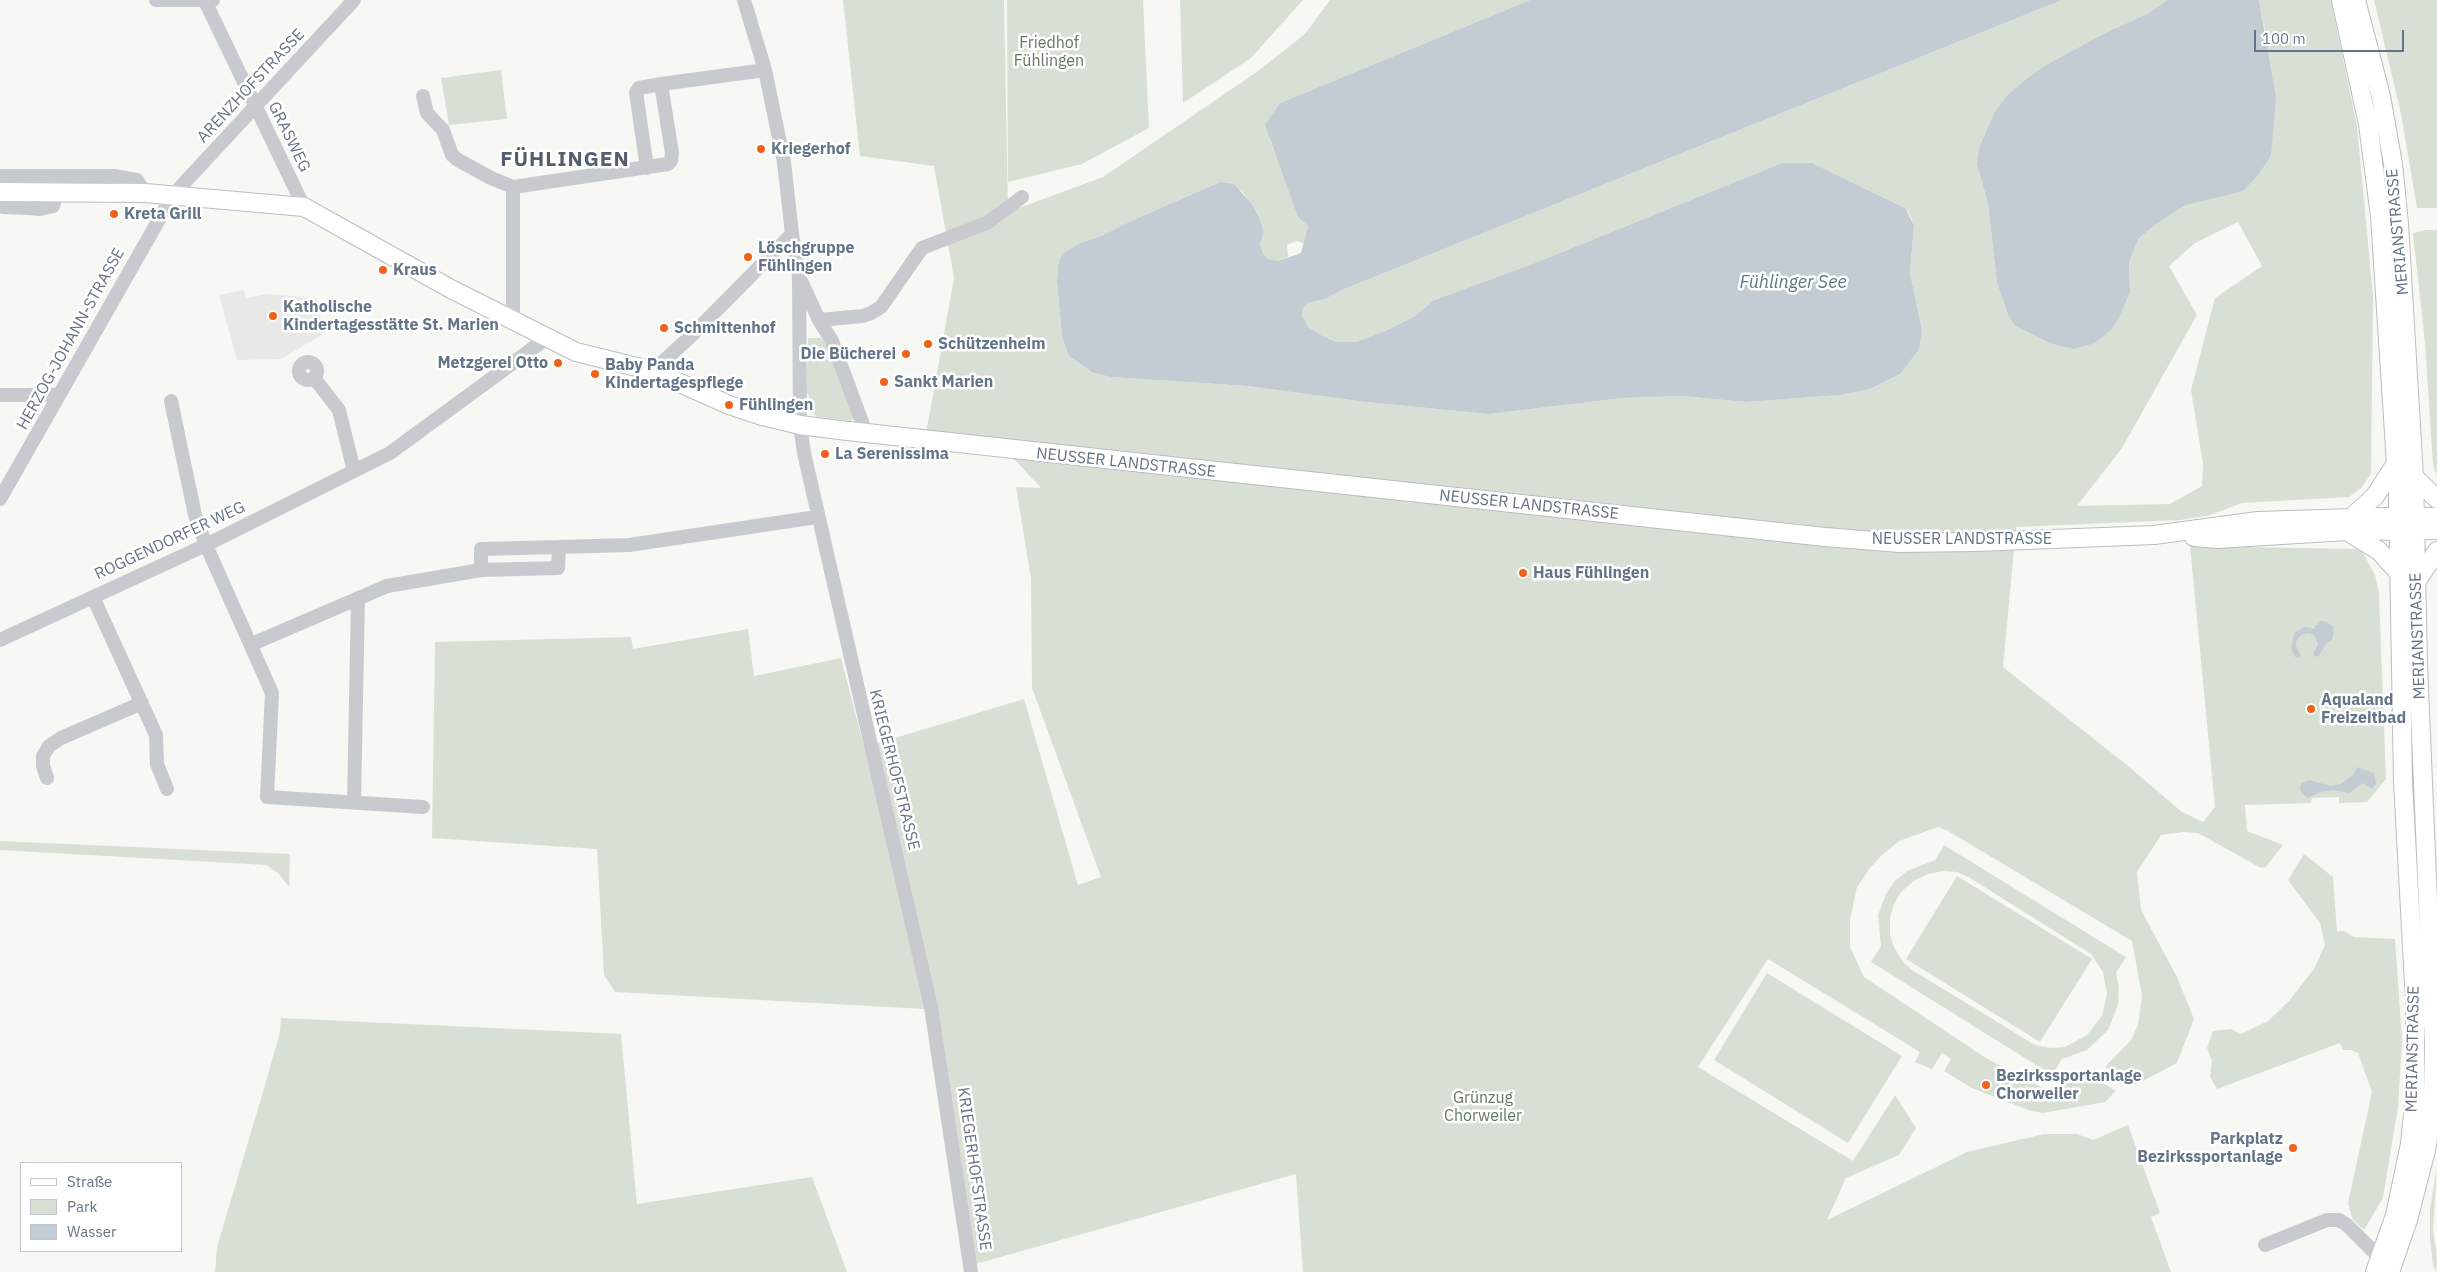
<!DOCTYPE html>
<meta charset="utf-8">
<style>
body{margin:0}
#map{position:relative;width:2437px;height:1272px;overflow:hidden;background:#f7f8f4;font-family:"IBM Plex Sans",sans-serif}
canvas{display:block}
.legend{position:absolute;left:20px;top:1162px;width:162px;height:90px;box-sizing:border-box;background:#fff;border:1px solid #c1c7cf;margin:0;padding:6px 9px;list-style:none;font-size:15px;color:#647488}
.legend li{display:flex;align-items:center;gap:10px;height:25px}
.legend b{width:25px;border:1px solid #c1c7cf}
.scale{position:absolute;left:2254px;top:30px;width:150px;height:22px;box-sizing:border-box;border:2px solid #647488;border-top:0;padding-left:6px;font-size:15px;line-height:18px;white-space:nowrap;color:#647488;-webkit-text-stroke:4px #fff;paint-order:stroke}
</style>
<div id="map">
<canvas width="2437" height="1272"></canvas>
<ul class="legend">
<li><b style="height:6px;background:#fff"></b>Straße</li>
<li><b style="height:14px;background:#d8e0d5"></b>Park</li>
<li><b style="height:14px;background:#c3ccd2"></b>Wasser</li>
</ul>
<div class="scale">100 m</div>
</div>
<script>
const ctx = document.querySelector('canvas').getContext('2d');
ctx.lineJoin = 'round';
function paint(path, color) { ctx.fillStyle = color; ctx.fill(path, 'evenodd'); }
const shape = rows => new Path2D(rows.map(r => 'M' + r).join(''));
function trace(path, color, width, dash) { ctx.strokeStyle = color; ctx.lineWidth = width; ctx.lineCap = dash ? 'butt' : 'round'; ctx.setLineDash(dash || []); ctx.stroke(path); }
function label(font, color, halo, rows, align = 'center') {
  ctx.font = font + ' "IBM Plex Sans",sans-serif'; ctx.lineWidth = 5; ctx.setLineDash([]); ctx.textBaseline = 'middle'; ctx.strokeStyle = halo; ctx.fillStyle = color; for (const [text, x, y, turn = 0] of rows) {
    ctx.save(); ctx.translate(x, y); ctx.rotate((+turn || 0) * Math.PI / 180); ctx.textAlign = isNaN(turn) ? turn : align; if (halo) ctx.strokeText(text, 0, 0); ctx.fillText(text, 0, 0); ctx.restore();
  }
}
paint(shape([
 [244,290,246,298,267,294,317,298,323,334,281,359,237,360,219,295]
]), '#e8e9e7');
paint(shape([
 [843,0,1004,0,1008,212,1103,177,1258,71,1305,34,1330,0,1530,0,1280,103,1270,141,1280,164,1298,217,1308,226,1304,244,1297,241,1287,245,1288,257,1278,261,1268,259,1263,253,1260,245,1264,232,1259,215,1242,191,1220,182,1131,221,1101,236,1081,243,1057,282,1062,337,1069,356,1093,373,1111,377,1247,386,1366,402,1489,414,1623,398,1681,396,1746,402,1841,395,1870,389,1900,374,1922,330,1910,273,1914,225,1910,215,1905,208,1812,163,1782,163,1530,265,1434,300,1415,316,1383,332,1356,342,1336,342,1321,335,1308,327,1302,315,1303,308,1308,303,1325,299,1342,290,2062,0,2167,0,2149,13,2105,33,2044,66,2025,80,2007,95,1994,113,1979,148,1980,175,1988,204,1997,283,2008,315,2015,326,2049,343,2130,292,2129,262,2139,238,2158,223,2186,205,2212,198,2267,41,2259,0,2331,0,2357,126,2373,296,2371,474,2361,488,2349,497,2242,503,2210,515,2181,520,2016,527,2003,667,2128,766,2182,812,2203,822,2215,807,2190,546,2357,549,2362,551,2375,575,2379,594,2386,779,2367,802,2339,803,2339,797,2312,798,2311,803,2245,805,2247,831,2283,845,2266,867,2261,868,2198,833,2184,832,2161,835,2137,872,2141,910,2177,977,2194,1019,2177,1063,2135,1085,2105,1067,2131,1040,2138,1025,2142,996,2132,941,1948,831,1938,827,1899,841,1883,854,1869,869,1857,887,1850,920,1850,947,1864,977,1986,1058,2045,1089,2093,1077,2116,1091,2105,1102,2043,1113,2031,1111,1972,1088,1944,1071,1951,1059,1942,1053,1932,1069,1915,1062,1920,1052,1768,959,1698,1067,1853,1161,1895,1095,1916,1128,1899,1155,1846,1178,1827,1220,1967,1152,2044,1134,2077,1134,2093,1140,2128,1125,2160,1213,2151,1217,2171,1272,1303,1272,1296,1174,972,1265,945,1073,872,745,1024,699,1078,885,1101,877,1032,688,1031,579,1016,487,1041,488,1000,444,925,439,954,278,934,166,860,156],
 [2238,222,2262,266,2215,298,2191,390,2203,464,2202,486,2170,504,2077,506,2122,448,2197,315,2169,266,2195,243],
 [1007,0,1143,0,1149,128,1082,164,1008,182],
 [1180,0,1303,0,1251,58,1183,103],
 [2374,0,2437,0,2437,208,2417,208,2401,114],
 [501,70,507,119,449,125,441,78],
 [2425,230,2437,230,2437,476,2433,464,2425,343,2413,233],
 [808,338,821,338,830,347,855,416,851,421,817,417,813,413,808,394,806,394],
 [748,629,754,676,841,658,898,877,924,993,924,1009,615,992,604,975,597,849,432,838,435,642,631,637,633,649],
 [0,841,290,854,289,887,278,873,266,865,0,850],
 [1944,845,2126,957,2116,973,2119,987,2118,1005,2108,1030,2087,1050,2062,1059,2052,1075,1871,962,1881,946,1878,915,1886,894,1894,882,1907,871,1935,860],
 [1944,871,1957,872,1970,878,2091,954,2103,972,2107,994,2102,1016,2087,1035,2065,1047,2051,1048,2035,1045,1912,970,1903,962,1894,947,1890,935,1890,917,1894,904,1901,892,1915,880,1928,874],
 [2304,854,2333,877,2337,931,2344,931,2354,937,2395,939,2402,1041,2398,1107,2383,1198,2364,1230,2352,1218,2348,1203,2372,1092,2358,1053,2351,1050,2343,1050,2340,1043,2217,1089,2210,1077,2212,1061,2207,1048,2213,1031,2231,1029,2241,1034,2268,1021,2289,1001,2314,969,2325,945,2320,923,2288,880],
 [1957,876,2092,959,2040,1042,1906,959],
 [1767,973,1902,1056,1848,1143,1714,1060],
 [281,1018,621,1034,637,1204,812,1177,847,1272,215,1272,217,1247,265,1085,280,1032],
 [2437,1167,2433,1229,2437,1257,2436,1272,2433,1265,2430,1238,2430,1209]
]), '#d8e0d5');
paint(shape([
 [1530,0,2062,0,1342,290,1325,299,1308,303,1303,308,1302,315,1308,327,1321,335,1336,342,1356,342,1383,332,1415,316,1434,300,1530,265,1782,163,1812,163,1905,208,1914,225,1910,273,1922,330,1919,349,1900,374,1870,389,1841,395,1746,402,1681,396,1623,398,1489,414,1366,402,1247,386,1111,377,1093,373,1069,356,1062,337,1057,282,1059,261,1065,252,1081,243,1101,236,1131,221,1220,182,1234,184,1251,203,1259,216,1264,232,1260,245,1263,253,1268,259,1278,261,1301,253,1308,226,1298,217,1265,125,1280,103],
 [2167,0,2259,0,2276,98,2271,155,2259,174,2243,191,2186,205,2158,223,2139,238,2129,262,2130,292,2119,317,2111,330,2095,343,2074,349,2049,343,2015,326,2008,315,1997,283,1988,204,1977,164,1979,148,1994,113,2007,95,2025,80,2044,66,2105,33,2149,13],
 [2322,621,2327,622,2333,627,2334,632,2332,640,2326,644,2318,657,2313,655,2318,644,2315,636,2310,633,2302,634,2296,641,2296,646,2301,656,2296,658,2291,649,2294,633,2305,627,2315,629,2315,626,2319,624,2318,622],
 [2357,767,2374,773,2376,784,2372,789,2363,783,2349,793,2334,790,2320,792,2308,798,2304,795,2300,789,2301,784,2309,780,2331,786,2341,784,2353,775]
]), '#c3ccd2');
const major = shape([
 [2341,0,2368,124,2380,216,2398,495,2403,782,2415,1002,2415,1094,2410,1144,2395,1215,2375,1272],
 [2356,0,2381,96,2393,164,2399,224,2414,477,2418,664,2434,1045,2433,1094,2427,1146,2408,1220,2390,1272],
 [0,192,145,193,304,207,451,289,576,352,653,371,729,405,762,416,800,425,839,430,1825,537,1900,543,1975,542,2154,535,2258,521,2385,517,2437,517],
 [2414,477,2437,499],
 [2351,518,2375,496,2395,465],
 [2347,531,2379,551,2400,574],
 [2194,537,2217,539,2347,531,2437,530],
 [2416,582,2437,551]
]);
trace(major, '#babdc2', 20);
trace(shape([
 [156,0,213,0],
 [744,0,765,70,784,162,792,234,799,276,800,425,804,453,931,1007,971,1272],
 [205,1,304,207],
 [423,96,427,113,443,130,452,155,458,160,491,178,513,187],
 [647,168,636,92,639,88,661,84],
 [0,176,114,176,137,180,145,193],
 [21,192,23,203,29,208,40,209,53,206,58,192],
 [3,207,29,208],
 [801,281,819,320,832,341,866,433],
 [819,320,863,316,871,313,881,307,922,248,987,223,1022,197],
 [513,321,513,187,668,164,671,161,672,153,661,84,765,70],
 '299 371a9 9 0 1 1 18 0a9 9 0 1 1-18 0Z',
 [653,371,692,335,792,234],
 [314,378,339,410,354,471],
 [0,395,59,395],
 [171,401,195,515,206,545,272,693,267,797,423,807],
 [0,499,173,195,354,0],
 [481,570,481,549,559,547],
 [93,597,156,735,157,764,167,789],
 [0,640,206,545,390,453,547,338],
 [252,644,387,586,481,570,558,568,559,547,629,545,817,517],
 [47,778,43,766,43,756,49,746,61,738,142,703],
 [354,802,358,598],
 [2265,1245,2327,1220,2339,1220,2347,1225,2386,1264]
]), '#c7cace', 14);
trace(major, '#fff', 18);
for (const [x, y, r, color] of [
 [761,149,5,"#f1611a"],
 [114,214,5,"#f1611a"],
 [748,257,5,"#f1611a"],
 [383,270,5,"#f1611a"],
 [273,316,5,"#f1611a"],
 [664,328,5,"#f1611a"],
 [928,344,5,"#f1611a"],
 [906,354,5,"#f1611a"],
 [558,363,5,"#f1611a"],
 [595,374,5,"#f1611a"],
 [884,382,5,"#f1611a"],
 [729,405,5,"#f1611a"],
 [825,454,5,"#f1611a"],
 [1523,573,5,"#f1611a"],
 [2311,709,5,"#f1611a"],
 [1986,1085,5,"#f1611a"],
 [2293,1148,5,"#f1611a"]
]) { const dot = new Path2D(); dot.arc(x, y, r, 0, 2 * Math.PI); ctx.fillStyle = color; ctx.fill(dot); trace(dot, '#fff', 2); }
label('16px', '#62795f', '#fff', [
 ["Friedhof",1049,43],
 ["Fühlingen",1049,61],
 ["Grünzug",1483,1098],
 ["Chorweiler",1483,1116]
]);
label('16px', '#647488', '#fff', [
 ["ARENZHOFSTRASSE",251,86,-47],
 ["GRASWEG",289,137,64],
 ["MERIANSTRASSE",2398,232,-95],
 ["HERZOG-JOHANN-STRASSE",71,339,-61],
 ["NEUSSER LANDSTRASSE",1126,463,6],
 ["NEUSSER LANDSTRASSE",1529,505,6],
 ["NEUSSER LANDSTRASSE",1962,539],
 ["ROGGENDORFER WEG",170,541,-25],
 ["MERIANSTRASSE",2418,636,-92],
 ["KRIEGERHOFSTRASSE",894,770,76],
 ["MERIANSTRASSE",2413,1049,-89],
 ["KRIEGERHOFSTRASSE",974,1169,82]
]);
label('bold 16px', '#647488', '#fff', [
 ["Kriegerhof",771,149],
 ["Kreta Grill",124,214],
 ["Löschgruppe",758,248],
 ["Fühlingen",758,266],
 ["Kraus",393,270],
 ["Katholische",283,307],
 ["Kindertagesstätte St. Marien",283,325],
 ["Schmittenhof",674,328],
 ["Schützenheim",938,344],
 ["Die Bücherei",896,354,"right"],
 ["Metzgerei Otto",548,363,"right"],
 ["Baby Panda",605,365],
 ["Kindertagespflege",605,383],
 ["Sankt Marien",894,382],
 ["Fühlingen",739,405],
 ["La Serenissima",835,454],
 ["Haus Fühlingen",1533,573],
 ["Aqualand",2321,700],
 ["Freizeitbad",2321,718],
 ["Bezirkssportanlage",1996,1076],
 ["Chorweiler",1996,1094],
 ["Parkplatz",2283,1139,"right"],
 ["Bezirkssportanlage",2283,1157,"right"]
], 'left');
label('italic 18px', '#5f7783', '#fff', [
 ["Fühlinger See",1793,283]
]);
ctx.letterSpacing = '1px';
label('bold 21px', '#535e6c', '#fff', [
 ["FÜHLINGEN",565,160]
]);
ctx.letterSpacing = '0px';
</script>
